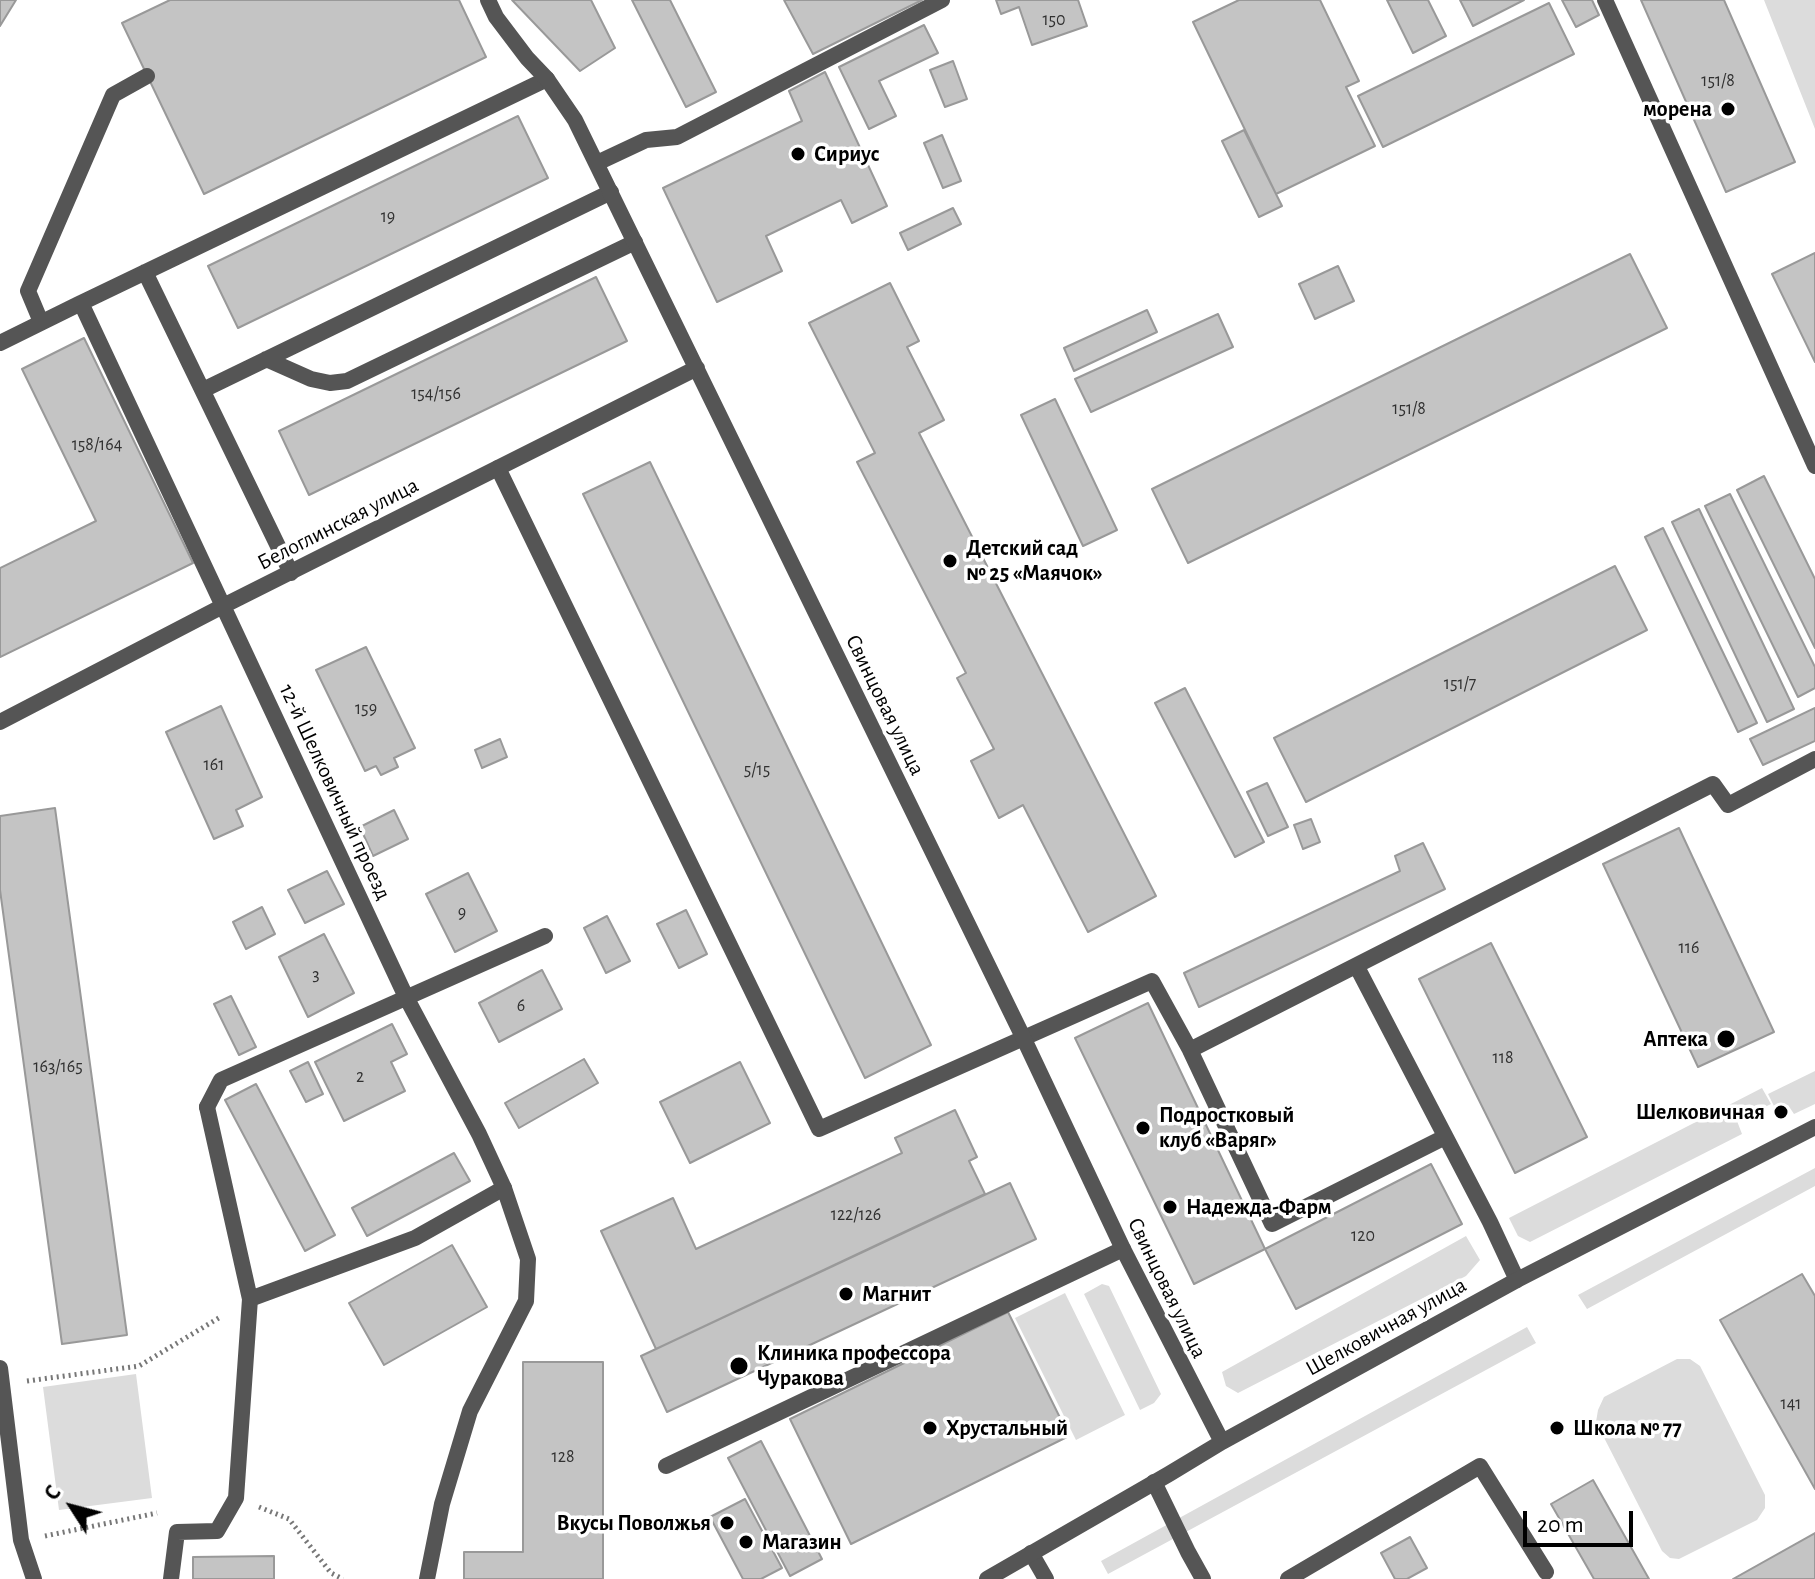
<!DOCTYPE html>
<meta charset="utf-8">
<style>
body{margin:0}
#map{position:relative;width:1815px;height:1579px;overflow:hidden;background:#fff;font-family:"Alegreya Sans",sans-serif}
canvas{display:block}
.north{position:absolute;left:32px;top:1467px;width:80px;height:80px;-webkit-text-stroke:6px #fff;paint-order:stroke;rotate:306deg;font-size:22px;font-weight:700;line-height:32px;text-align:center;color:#000}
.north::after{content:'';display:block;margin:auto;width:28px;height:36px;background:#000;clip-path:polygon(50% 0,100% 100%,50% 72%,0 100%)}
.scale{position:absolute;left:1523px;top:1511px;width:110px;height:36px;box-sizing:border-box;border:4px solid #000;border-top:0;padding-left:10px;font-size:24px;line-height:28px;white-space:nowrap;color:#000;-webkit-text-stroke:6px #fff;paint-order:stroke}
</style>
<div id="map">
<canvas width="1815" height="1579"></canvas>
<div class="north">С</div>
<div class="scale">20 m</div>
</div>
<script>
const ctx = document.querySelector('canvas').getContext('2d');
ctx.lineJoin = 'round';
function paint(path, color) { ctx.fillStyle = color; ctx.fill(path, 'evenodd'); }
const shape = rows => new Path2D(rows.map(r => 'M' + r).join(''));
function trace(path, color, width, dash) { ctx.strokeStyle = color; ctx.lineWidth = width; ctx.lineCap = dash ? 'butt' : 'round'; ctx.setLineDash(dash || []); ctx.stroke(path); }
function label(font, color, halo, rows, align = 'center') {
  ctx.font = font + ' "Alegreya Sans",sans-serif'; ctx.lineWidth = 7; ctx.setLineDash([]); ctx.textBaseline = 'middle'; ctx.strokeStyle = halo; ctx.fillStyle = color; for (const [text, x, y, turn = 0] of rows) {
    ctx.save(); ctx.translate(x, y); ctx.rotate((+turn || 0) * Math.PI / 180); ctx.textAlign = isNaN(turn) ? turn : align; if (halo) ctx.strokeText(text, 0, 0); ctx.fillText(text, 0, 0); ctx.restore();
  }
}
paint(shape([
 [1764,0,1815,0,1815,129],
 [1815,1071,1815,1104,1794,1114,1788,1105,1776,1110,1768,1094],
 [1762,1088,1771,1104,1737,1121,1742,1134,1530,1242,1518,1236,1509,1218],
 [1815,1168,1815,1186,1587,1309,1578,1295],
 [1466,1236,1480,1260,1466,1276,1238,1393,1226,1386,1222,1372],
 [1102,1284,1109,1286,1161,1394,1154,1403,1140,1410,1084,1294],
 [1065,1293,1125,1415,1076,1440,1015,1318],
 [1527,1327,1536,1343,1108,1574,1101,1561],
 [1677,1359,1690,1359,1700,1366,1765,1495,1765,1508,1757,1520,1679,1559,1670,1558,1662,1551,1596,1422,1598,1410,1604,1397],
 [136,1374,152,1498,59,1510,43,1387]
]), '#dcdcdc');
const building = shape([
 [0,0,16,0,0,26,0,0],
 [170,0,459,0,486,57,204,194,122,23,170,0],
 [512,0,591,0,615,48,580,71,512,0],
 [632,0,670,0,716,92,686,107,632,0],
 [784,0,922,0,813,54,784,0],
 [996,0,1078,0,1087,26,1032,45,1019,7,1001,14,996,0],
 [1239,0,1320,0,1359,81,1346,87,1375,146,1276,194,1193,22,1239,0],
 [1387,0,1428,0,1446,36,1413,53,1387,0],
 [1460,0,1524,0,1473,26,1460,0],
 [1562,0,1592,0,1599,15,1576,27,1562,0],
 [1641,0,1724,0,1795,162,1726,192,1641,0],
 [1549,3,1574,54,1383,147,1358,96,1549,3],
 [924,25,938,53,879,81,896,116,869,129,839,67,924,25],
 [953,61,967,99,945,107,930,70,953,61],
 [825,72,887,206,852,223,841,200,766,236,782,271,717,302,663,188,802,121,789,91,825,72],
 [518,116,548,178,238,328,208,266,518,116],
 [1244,130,1282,206,1259,217,1222,141,1244,130],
 [942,135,961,181,943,188,924,143,942,135],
 [953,208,961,224,908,250,900,233,953,208],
 [1815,253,1815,362,1772,274,1815,253],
 [1630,254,1667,328,1188,563,1152,489,1630,254],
 [1338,266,1354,301,1315,319,1299,284,1338,266],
 [596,277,627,341,309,495,279,431,596,277],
 [890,283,919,341,907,347,944,420,919,433,1156,896,1088,932,1023,805,999,818,971,761,994,749,957,678,966,673,857,462,875,453,809,323,890,283],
 [1147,310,1157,332,1074,371,1064,348,1147,310],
 [1218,314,1233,347,1091,412,1075,379,1218,314],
 [84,338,193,563,0,657,0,568,96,521,22,369,84,338],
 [1055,399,1117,530,1083,546,1021,415,1055,399],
 [650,462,931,1045,865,1078,583,494,650,462],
 [1764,476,1815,579,1815,648,1737,490,1764,476],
 [1730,494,1815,667,1815,688,1798,697,1705,506,1730,494],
 [1699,509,1794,709,1767,722,1672,522,1699,509],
 [1663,528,1757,723,1738,732,1645,537,1663,528],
 [1615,566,1647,630,1306,802,1274,738,1615,566],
 [366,647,415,748,394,758,398,767,381,775,376,766,365,771,316,670,366,647],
 [1185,688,1264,842,1235,857,1155,703,1185,688],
 [221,706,262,797,236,810,243,826,214,839,166,732,221,706],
 [1815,708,1815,741,1763,765,1750,739,1815,708],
 [500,739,507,757,482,768,475,750,500,739],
 [1267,783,1288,827,1268,836,1247,792,1267,783],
 [55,808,127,1335,62,1344,0,890,0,816,55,808],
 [394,810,408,839,373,856,360,827,394,810],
 [1311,819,1320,842,1303,849,1294,825,1311,819],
 [1679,828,1774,1032,1698,1067,1603,864,1679,828],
 [1423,843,1445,889,1199,1007,1184,973,1400,871,1395,856,1423,843],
 [327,871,344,904,305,923,288,890,327,871],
 [468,873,497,931,455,952,426,894,468,873],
 [262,907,275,934,246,949,233,922,262,907],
 [686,910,707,954,679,968,657,924,686,910],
 [607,916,630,961,606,973,584,928,607,916],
 [324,934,354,993,308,1017,279,957,324,934],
 [1491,943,1587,1137,1515,1173,1419,979,1491,943],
 [542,970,562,1009,499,1042,479,1003,542,970],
 [231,996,256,1047,239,1055,214,1004,231,996],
 [1148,1003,1265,1249,1194,1284,1075,1038,1148,1003],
 [392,1024,407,1054,391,1062,405,1091,344,1121,315,1062,392,1024],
 [584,1059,598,1083,519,1128,505,1103,584,1059],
 [308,1062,323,1094,306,1102,290,1071,308,1062],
 [740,1062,770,1123,690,1163,660,1102,740,1062],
 [256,1084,335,1235,305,1251,225,1100,256,1084],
 [955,1110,977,1157,969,1161,985,1194,656,1349,601,1231,673,1198,696,1249,902,1153,895,1138,955,1110],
 [454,1153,470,1181,367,1236,352,1208,454,1153],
 [1431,1164,1462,1224,1296,1309,1265,1249,1431,1164],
 [1010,1183,1036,1239,667,1412,641,1356,1010,1183],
 [452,1245,487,1307,384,1365,349,1303,452,1245],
 [1802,1274,1815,1296,1815,1489,1720,1320,1802,1274],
 [1008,1312,1069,1436,851,1544,790,1419,1008,1312],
 [523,1362,603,1362,603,1579,464,1579,464,1552,523,1552,523,1362],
 [761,1441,822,1559,790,1576,728,1458,761,1441],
 [1593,1480,1649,1579,1594,1579,1551,1504,1593,1480],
 [745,1499,782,1568,761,1579,743,1579,710,1517,745,1499],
 [1815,1533,1815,1579,1733,1579,1815,1533],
 [1410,1537,1427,1568,1407,1579,1395,1579,1381,1553,1410,1537],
 [274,1556,274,1579,193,1579,193,1557,274,1556]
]);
paint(building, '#c4c4c4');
trace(building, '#999', 2);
trace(shape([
 [27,1381,139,1366,222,1316],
 [259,1507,289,1519,331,1573,343,1579],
 [45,1536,157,1513]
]), '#777', 5, [2, 4]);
trace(shape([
 [1605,0,1815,466],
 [145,272,291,573],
 [81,303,547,79],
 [41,322,28,291,113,95,147,76],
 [0,343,81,303,223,606],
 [266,359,311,379,330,383,347,381,635,242],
 [203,390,611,192],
 [498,468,819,1129,1152,981,1190,1050,1713,784,1728,805,1815,759],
 [1357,967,1490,1222,1517,1280],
 [1190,1050,1272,1224,1445,1137],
 [250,1299,415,1238,504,1188],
 [666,1466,1123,1249],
 [1154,1482,1188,1552,1203,1579],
 [1031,1553,1046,1579],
 [171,1579,177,1532,217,1531,236,1498,250,1299,207,1107],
 [1288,1579,1480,1466,1546,1572]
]), '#555', 16);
trace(shape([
 [488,0,496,17,527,58,547,79,575,120,1023,1037,1123,1249,1222,1442],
 [597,163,646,140,677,137,942,0],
 [223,606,406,997,479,1134,504,1188,528,1259,526,1301,470,1411,442,1504,427,1579],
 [0,722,223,606,697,368],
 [207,1107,221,1080,545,936],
 [0,1368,21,1540,34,1579],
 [987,1579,1169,1474,1222,1442,1517,1280,1815,1127]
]), '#555', 16);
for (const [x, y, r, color] of [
 [1728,109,8,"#000"],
 [798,154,8,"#000"],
 [950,561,8,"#000"],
 [1726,1039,10,"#000"],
 [1781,1112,8,"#000"],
 [1143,1128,8,"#000"],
 [1170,1207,8,"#000"],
 [846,1294,8,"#000"],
 [739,1366,10,"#000"],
 [930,1428,8,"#000"],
 [1557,1428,8,"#000"],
 [727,1523,8,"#000"],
 [746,1542,8,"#000"]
]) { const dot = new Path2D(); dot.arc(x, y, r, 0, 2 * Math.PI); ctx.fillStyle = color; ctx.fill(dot); trace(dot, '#fff', 3); }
label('18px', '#313131', null, [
 ["150",1054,20],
 ["151/8",1718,81],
 ["19",388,217],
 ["154/156",436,394],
 ["151/8",1409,409],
 ["158/164",97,445],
 ["151/7",1460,684],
 ["159",366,709],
 ["161",214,765],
 ["5/15",757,770],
 ["9",462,913],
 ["116",1689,948],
 ["3",316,975],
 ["6",521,1006],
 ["118",1503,1058],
 ["163/165",58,1067],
 ["2",360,1077],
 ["122/126",856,1215],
 ["120",1363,1236],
 ["141",1791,1404],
 ["128",563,1457]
]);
label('bold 22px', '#000', '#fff', [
 ["морена",1712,109,"right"],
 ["Сириус",814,154],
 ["Детский сад",966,548],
 ["№ 25 «Маячок»",966,573],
 ["Аптека",1708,1039,"right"],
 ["Шелковичная",1765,1112,"right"],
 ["Подростковый",1159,1115],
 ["клуб «Варяг»",1159,1140],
 ["Надежда-Фарм",1186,1207],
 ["Магнит",862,1294],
 ["Клиника профессора",757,1353],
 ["Чуракова",757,1378],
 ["Хрустальный",946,1428],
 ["Школа № 77",1573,1428],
 ["Вкусы Поволжья",711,1523,"right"],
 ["Магазин",762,1542]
], 'left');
label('22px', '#000', '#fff', [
 ["Белоглинская улица",338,524,-27],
 ["Свинцовая улица",885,705,64],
 ["12-й Шелковичный проезд",335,792,65],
 ["Свинцовая улица",1167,1288,64],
 ["Шелковичная улица",1386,1327,-29]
]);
</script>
